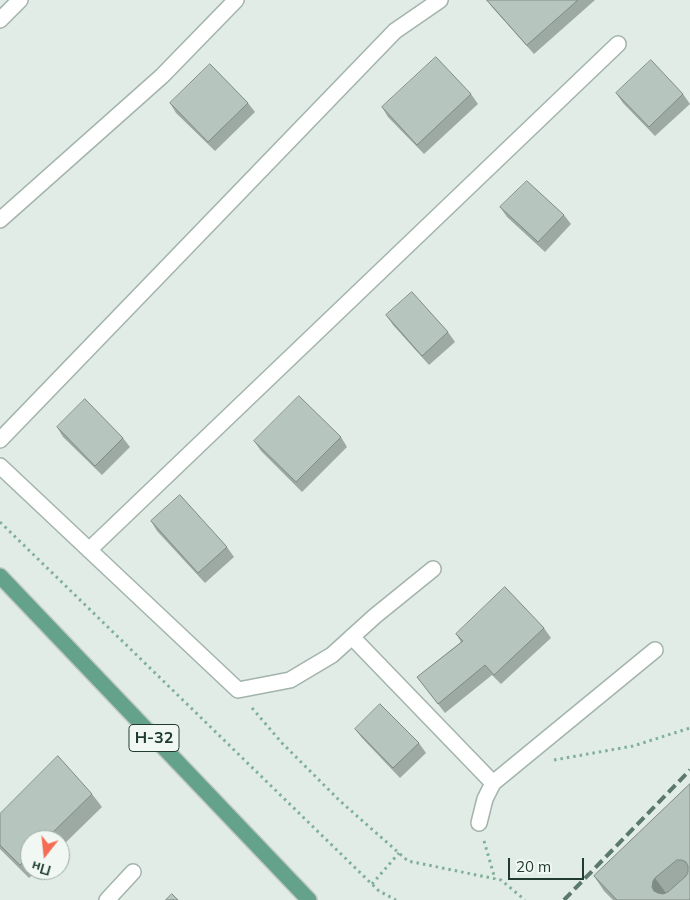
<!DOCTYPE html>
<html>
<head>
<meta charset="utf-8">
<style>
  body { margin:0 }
  #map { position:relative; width:690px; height:900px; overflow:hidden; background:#e0ece5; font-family:Mulish,sans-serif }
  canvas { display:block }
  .north { position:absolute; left:20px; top:830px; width:50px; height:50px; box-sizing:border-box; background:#f1f8f4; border:1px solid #9dada6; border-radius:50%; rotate:196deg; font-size:14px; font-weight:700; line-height:20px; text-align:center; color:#203c32 }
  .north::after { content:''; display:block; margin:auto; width:18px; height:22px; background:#f56c55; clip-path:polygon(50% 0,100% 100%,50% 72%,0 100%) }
  .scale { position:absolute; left:508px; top:858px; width:76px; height:22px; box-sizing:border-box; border:2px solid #203c32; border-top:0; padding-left:6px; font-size:15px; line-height:18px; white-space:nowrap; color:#203c32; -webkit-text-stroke:4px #f1f8f4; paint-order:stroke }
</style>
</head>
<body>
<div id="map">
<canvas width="690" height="900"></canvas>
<div class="north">Пн</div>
<div class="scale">20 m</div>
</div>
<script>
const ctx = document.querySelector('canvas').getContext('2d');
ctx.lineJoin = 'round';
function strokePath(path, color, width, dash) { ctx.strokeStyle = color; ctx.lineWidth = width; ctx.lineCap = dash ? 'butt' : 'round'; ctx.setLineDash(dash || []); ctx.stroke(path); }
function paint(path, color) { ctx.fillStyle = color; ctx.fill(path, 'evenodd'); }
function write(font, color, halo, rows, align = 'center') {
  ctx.font = font + ' Mulish,sans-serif'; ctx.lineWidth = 4; ctx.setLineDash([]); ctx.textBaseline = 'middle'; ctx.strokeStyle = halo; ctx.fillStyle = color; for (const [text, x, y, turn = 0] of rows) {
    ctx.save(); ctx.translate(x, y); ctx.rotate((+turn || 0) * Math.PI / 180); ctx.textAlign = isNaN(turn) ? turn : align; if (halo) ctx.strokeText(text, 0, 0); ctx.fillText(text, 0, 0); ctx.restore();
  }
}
const service = new Path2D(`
  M352 637 493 783 655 650
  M479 823 485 799 493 783`);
const minor = new Path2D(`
  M0 20 20 0
  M0 220 162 76 236 0
  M0 440 395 31 440 0
  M0 466 238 690 290 680 332 655 375 616 433 569
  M89 550 618 44
  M107 900 133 872`);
const primary = new Path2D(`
  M0 576 309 900`);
strokePath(service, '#a3b4ac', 18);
strokePath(minor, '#a3b4ac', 18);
strokePath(primary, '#c1c8c6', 18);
strokePath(new Path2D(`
  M0 522 379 891 396 900
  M252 708 282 743 340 801 408 861 501 880 525 900
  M554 760 633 746 690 728
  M484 841 495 879
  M372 884 399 853`), '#80b09c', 3, [2.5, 4]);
strokePath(service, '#fff', 15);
strokePath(minor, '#fff', 15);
strokePath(primary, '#64a28c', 15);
strokePath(new Path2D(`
  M564 900 690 770`), '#5b786d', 4, [10, 5]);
paint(new Path2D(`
  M487 0H595L534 54 492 7Z
  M616 93 683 94 690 104 655 136 623 103Z
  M471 94 478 104 424 154 388 117 382 107Z
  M170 103H248L255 112 215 151 176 113Z
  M500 207 564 215 571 224 545 252 507 217Z
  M386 315 448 332 455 342 429 365 393 325Z
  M57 427 123 438 130 447 102 475 63 437Z
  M341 437 347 447 302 492 261 451 254 441Z
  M151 521 227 547 234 557 205 583 157 531Z
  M544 628 551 638 501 684 492 675 445 713 417 677 461 642 456 634Z
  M355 729 419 743 426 753 400 778 362 738Z
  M690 784V900H613L604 891 594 876Z
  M92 794 102 807 60 848V840H30V870H38L29 878 0 849V814Z`), '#9daaa3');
paint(new Path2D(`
  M655 878 666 893 663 897 654 891 652 887 653 881Z`), '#7f8b85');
const building = new Path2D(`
  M487 0H578L527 45Z
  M436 57 471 94 417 145 382 107Z
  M651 60 683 94 649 127 616 93Z
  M210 64 248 103 208 142 170 103Z
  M527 181 564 215 538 242 500 207Z
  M412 292 448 332 422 356 386 315Z
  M299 396 341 437 296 482 254 441Z
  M85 399 123 438 95 466 57 427Z
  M180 495 227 547 198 573 151 521Z
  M505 587 544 628 494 675 485 665 438 704 417 677 463 641 456 634Z
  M380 704 419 743 393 768 355 729Z
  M58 756 92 794 45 840H30V855L20 865 0 845V814Z
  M690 784V900H617L594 876ZM677 860H682L686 862 688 866V872L686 876 668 892 663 894 658 893 654 891 652 887 653 881 655 878Z
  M172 894 178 900H166Z`);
paint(building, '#b6c6be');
strokePath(building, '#7f8b85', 1);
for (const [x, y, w] of [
  [154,738,50]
]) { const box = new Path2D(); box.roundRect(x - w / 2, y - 13.5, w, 27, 4); ctx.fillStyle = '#f1f8f4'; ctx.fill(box); strokePath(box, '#203c32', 1); }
write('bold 16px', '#203c32', null, [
  ["Н-32",154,738]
]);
</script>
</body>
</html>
